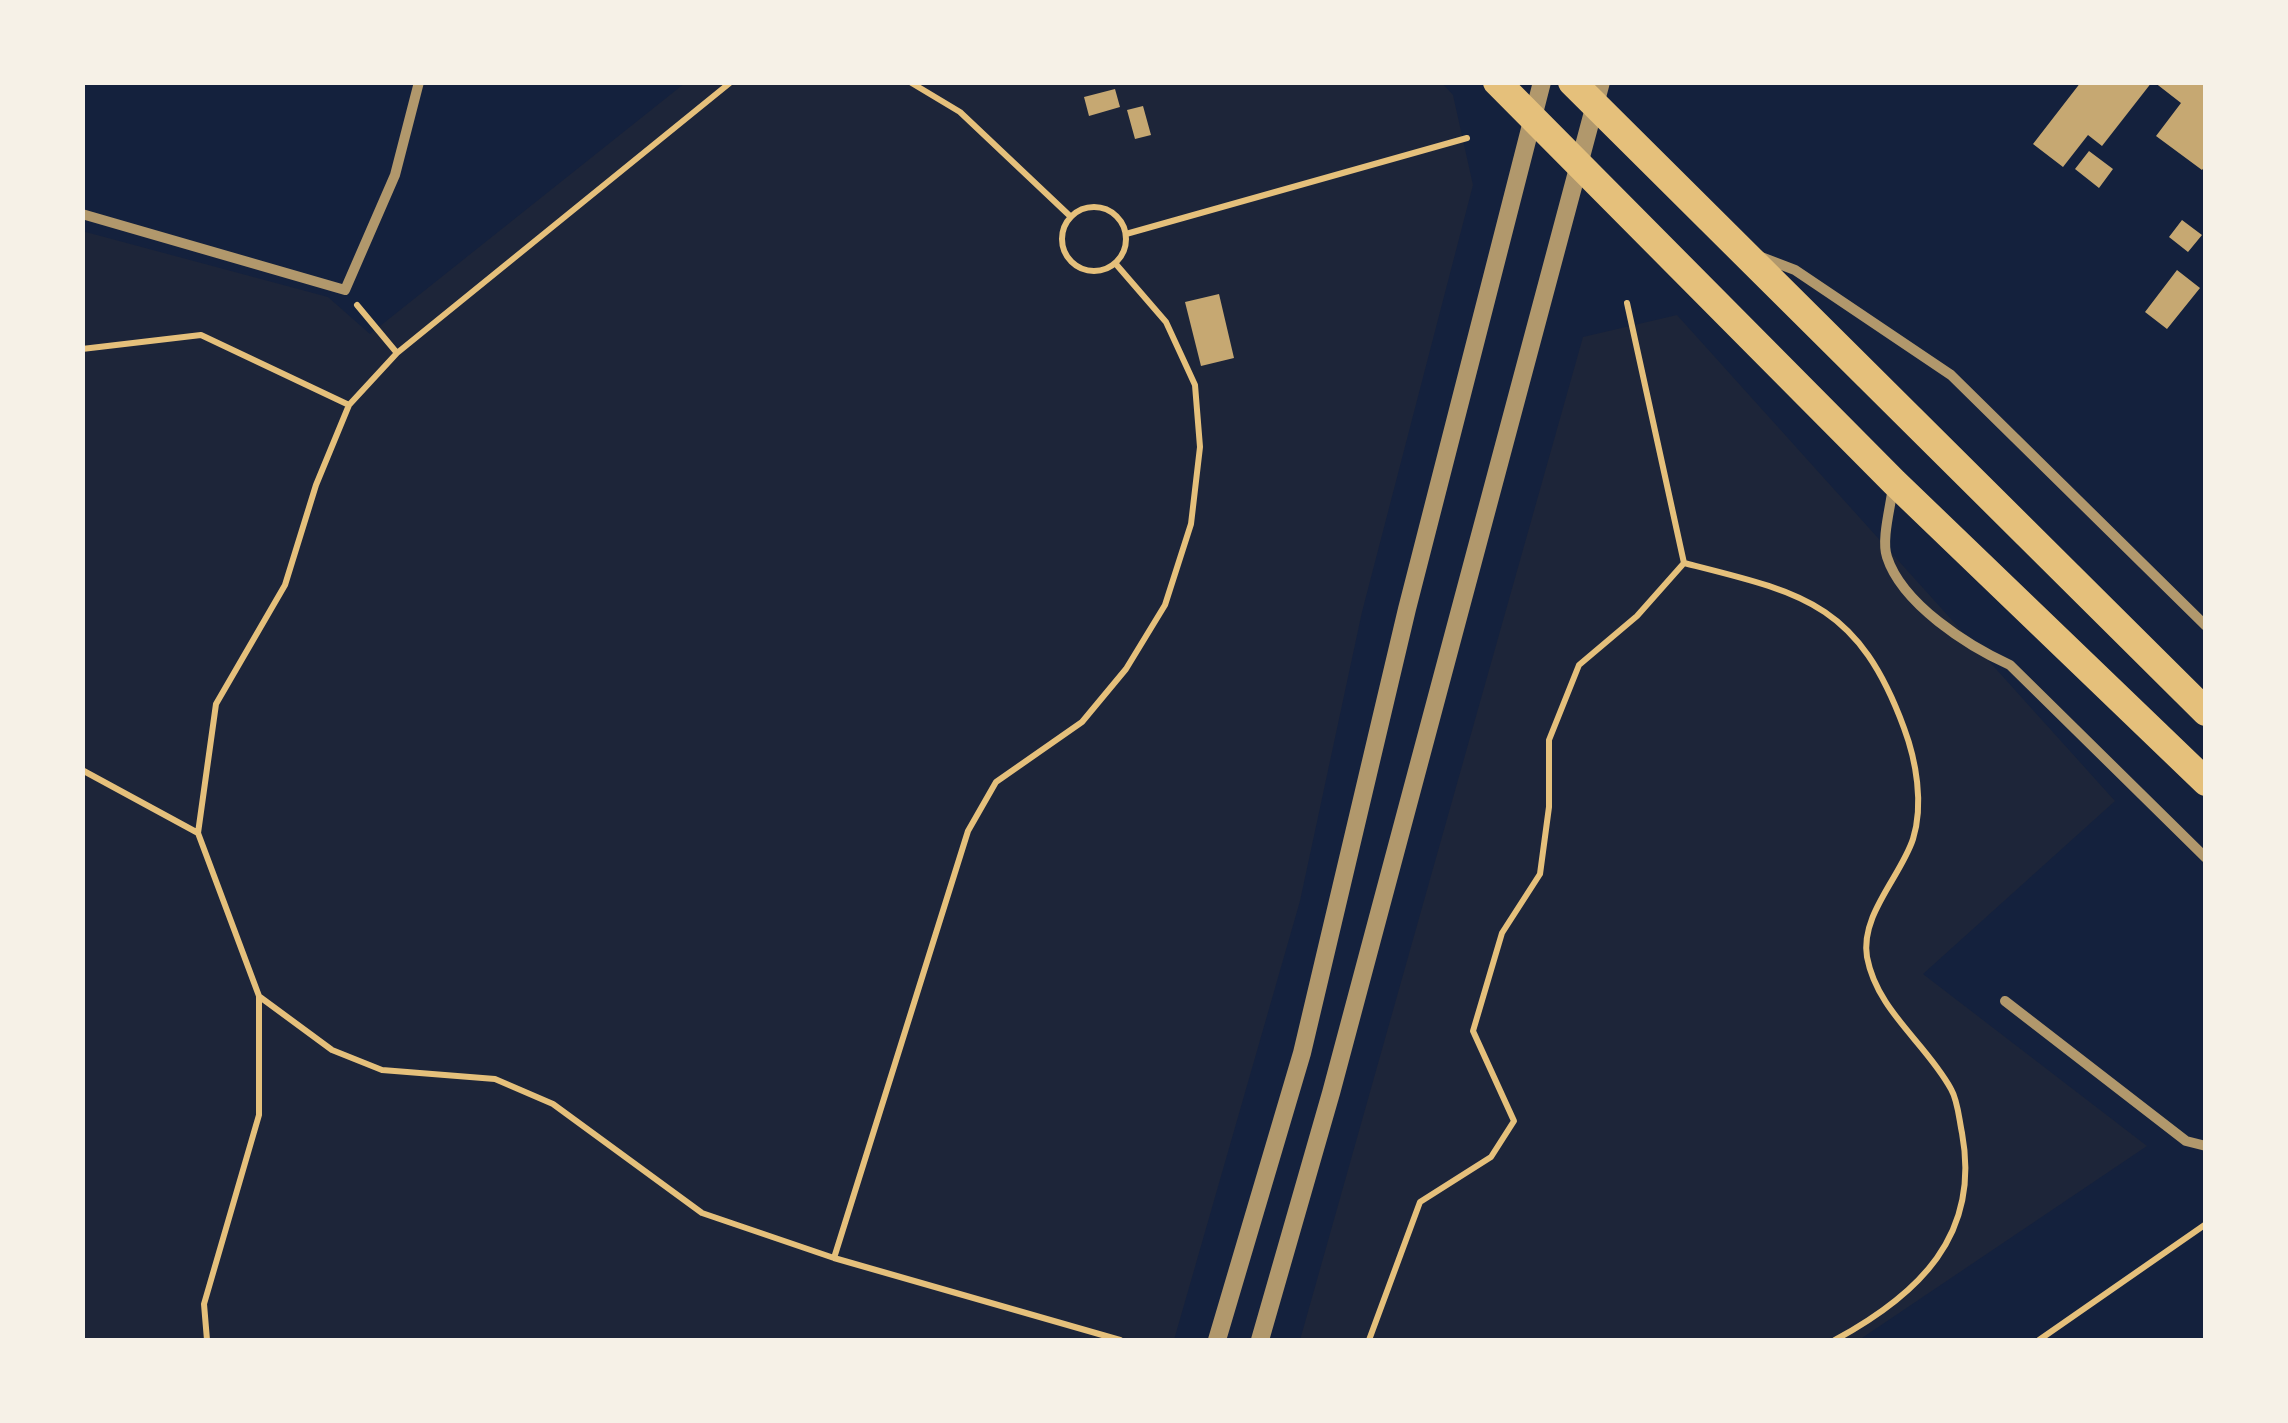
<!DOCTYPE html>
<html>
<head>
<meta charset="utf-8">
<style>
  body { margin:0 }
  #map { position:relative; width:2288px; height:1423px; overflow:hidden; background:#14213d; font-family:"Asap Condensed",sans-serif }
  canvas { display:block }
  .frame { position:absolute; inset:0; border:85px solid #f6f1e7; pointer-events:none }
</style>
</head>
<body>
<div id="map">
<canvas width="2288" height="1423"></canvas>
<div class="frame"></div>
</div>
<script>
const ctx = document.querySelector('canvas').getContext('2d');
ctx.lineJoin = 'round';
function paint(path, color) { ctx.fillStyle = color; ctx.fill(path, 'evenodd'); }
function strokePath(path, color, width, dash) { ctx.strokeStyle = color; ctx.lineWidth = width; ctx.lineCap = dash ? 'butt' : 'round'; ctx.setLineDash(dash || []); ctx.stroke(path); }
paint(new Path2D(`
  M1441 82 1453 95 1473 185 1362 612 1300 901 1174 1340H83L82 231 328 297 370 334 685 83Z
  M1677 315 2115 801 1923 974 2147 1146 1859 1340H1300L1583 337Z`), '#1d2539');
paint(new Path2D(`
  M2081 82H2152L2102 146 2088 135 2063 167 2033 144Z
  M2154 82H2206V165L2202 170 2156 136 2181 103Z
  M1115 89 1120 107 1089 116 1084 97Z
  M1143 106 1151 135 1135 139 1127 110Z
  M2089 151 2113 169 2099 188 2075 169Z
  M2182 220 2202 235 2188 252 2169 237Z
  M2177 270 2200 288 2167 329 2145 312Z
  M1219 294 1234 358 1201 366 1185 302Z`), '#c6a872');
strokePath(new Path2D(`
  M910 82 960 112 1071 217
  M1062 239a32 32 0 1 1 64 0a32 32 0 1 1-64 0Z
  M1126 234 1467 138
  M1627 303 1684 563
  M82 349 201 335 349 405
  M397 353 731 82
  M82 770 198 833
  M260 997 332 1050 382 1070 495 1079 553 1104 702 1213 834 1258 1120 1340
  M834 1258 968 831 996 782 1082 722 1126 669 1165 605 1191 524 1200 447 1195 385 1166 322 1115 263
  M207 1340 204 1304 259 1115V996L198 833 216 704 285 585 316 485 349 405 397 353 357 305
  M1369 1340 1420 1202 1491 1157 1514 1121 1473 1031 1502 933 1540 874 1549 807V740L1579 665 1637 616 1684 563C1803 593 1858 603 1904 728 1916 760 1924 804 1913 839 1901 876 1860 915 1867 957 1877 1011 1926 1043 1951 1089 1958 1101 1959 1119 1962 1133 1981 1236 1918 1295 1835 1340
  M2039 1340 2206 1224`), '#e5c07b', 6);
strokePath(new Path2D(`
  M82 214 345 290 395 175 419 82
  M1761 257 1795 270 1951 375 2206 626
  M1893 486C1891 506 1881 539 1887 557 1902 604 1968 646 2010 665L2206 858
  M2005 1001 2186 1141 2206 1146`), '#b1986c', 10);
strokePath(new Path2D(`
  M1217 1340 1302 1053 1407 609 1542 82
  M1260 1340 1331 1093 1601 82`), '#b1986c', 18);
strokePath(new Path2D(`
  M1497 82 1894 482 2206 782
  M1572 82 2206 712`), '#e5c07b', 28);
</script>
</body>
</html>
